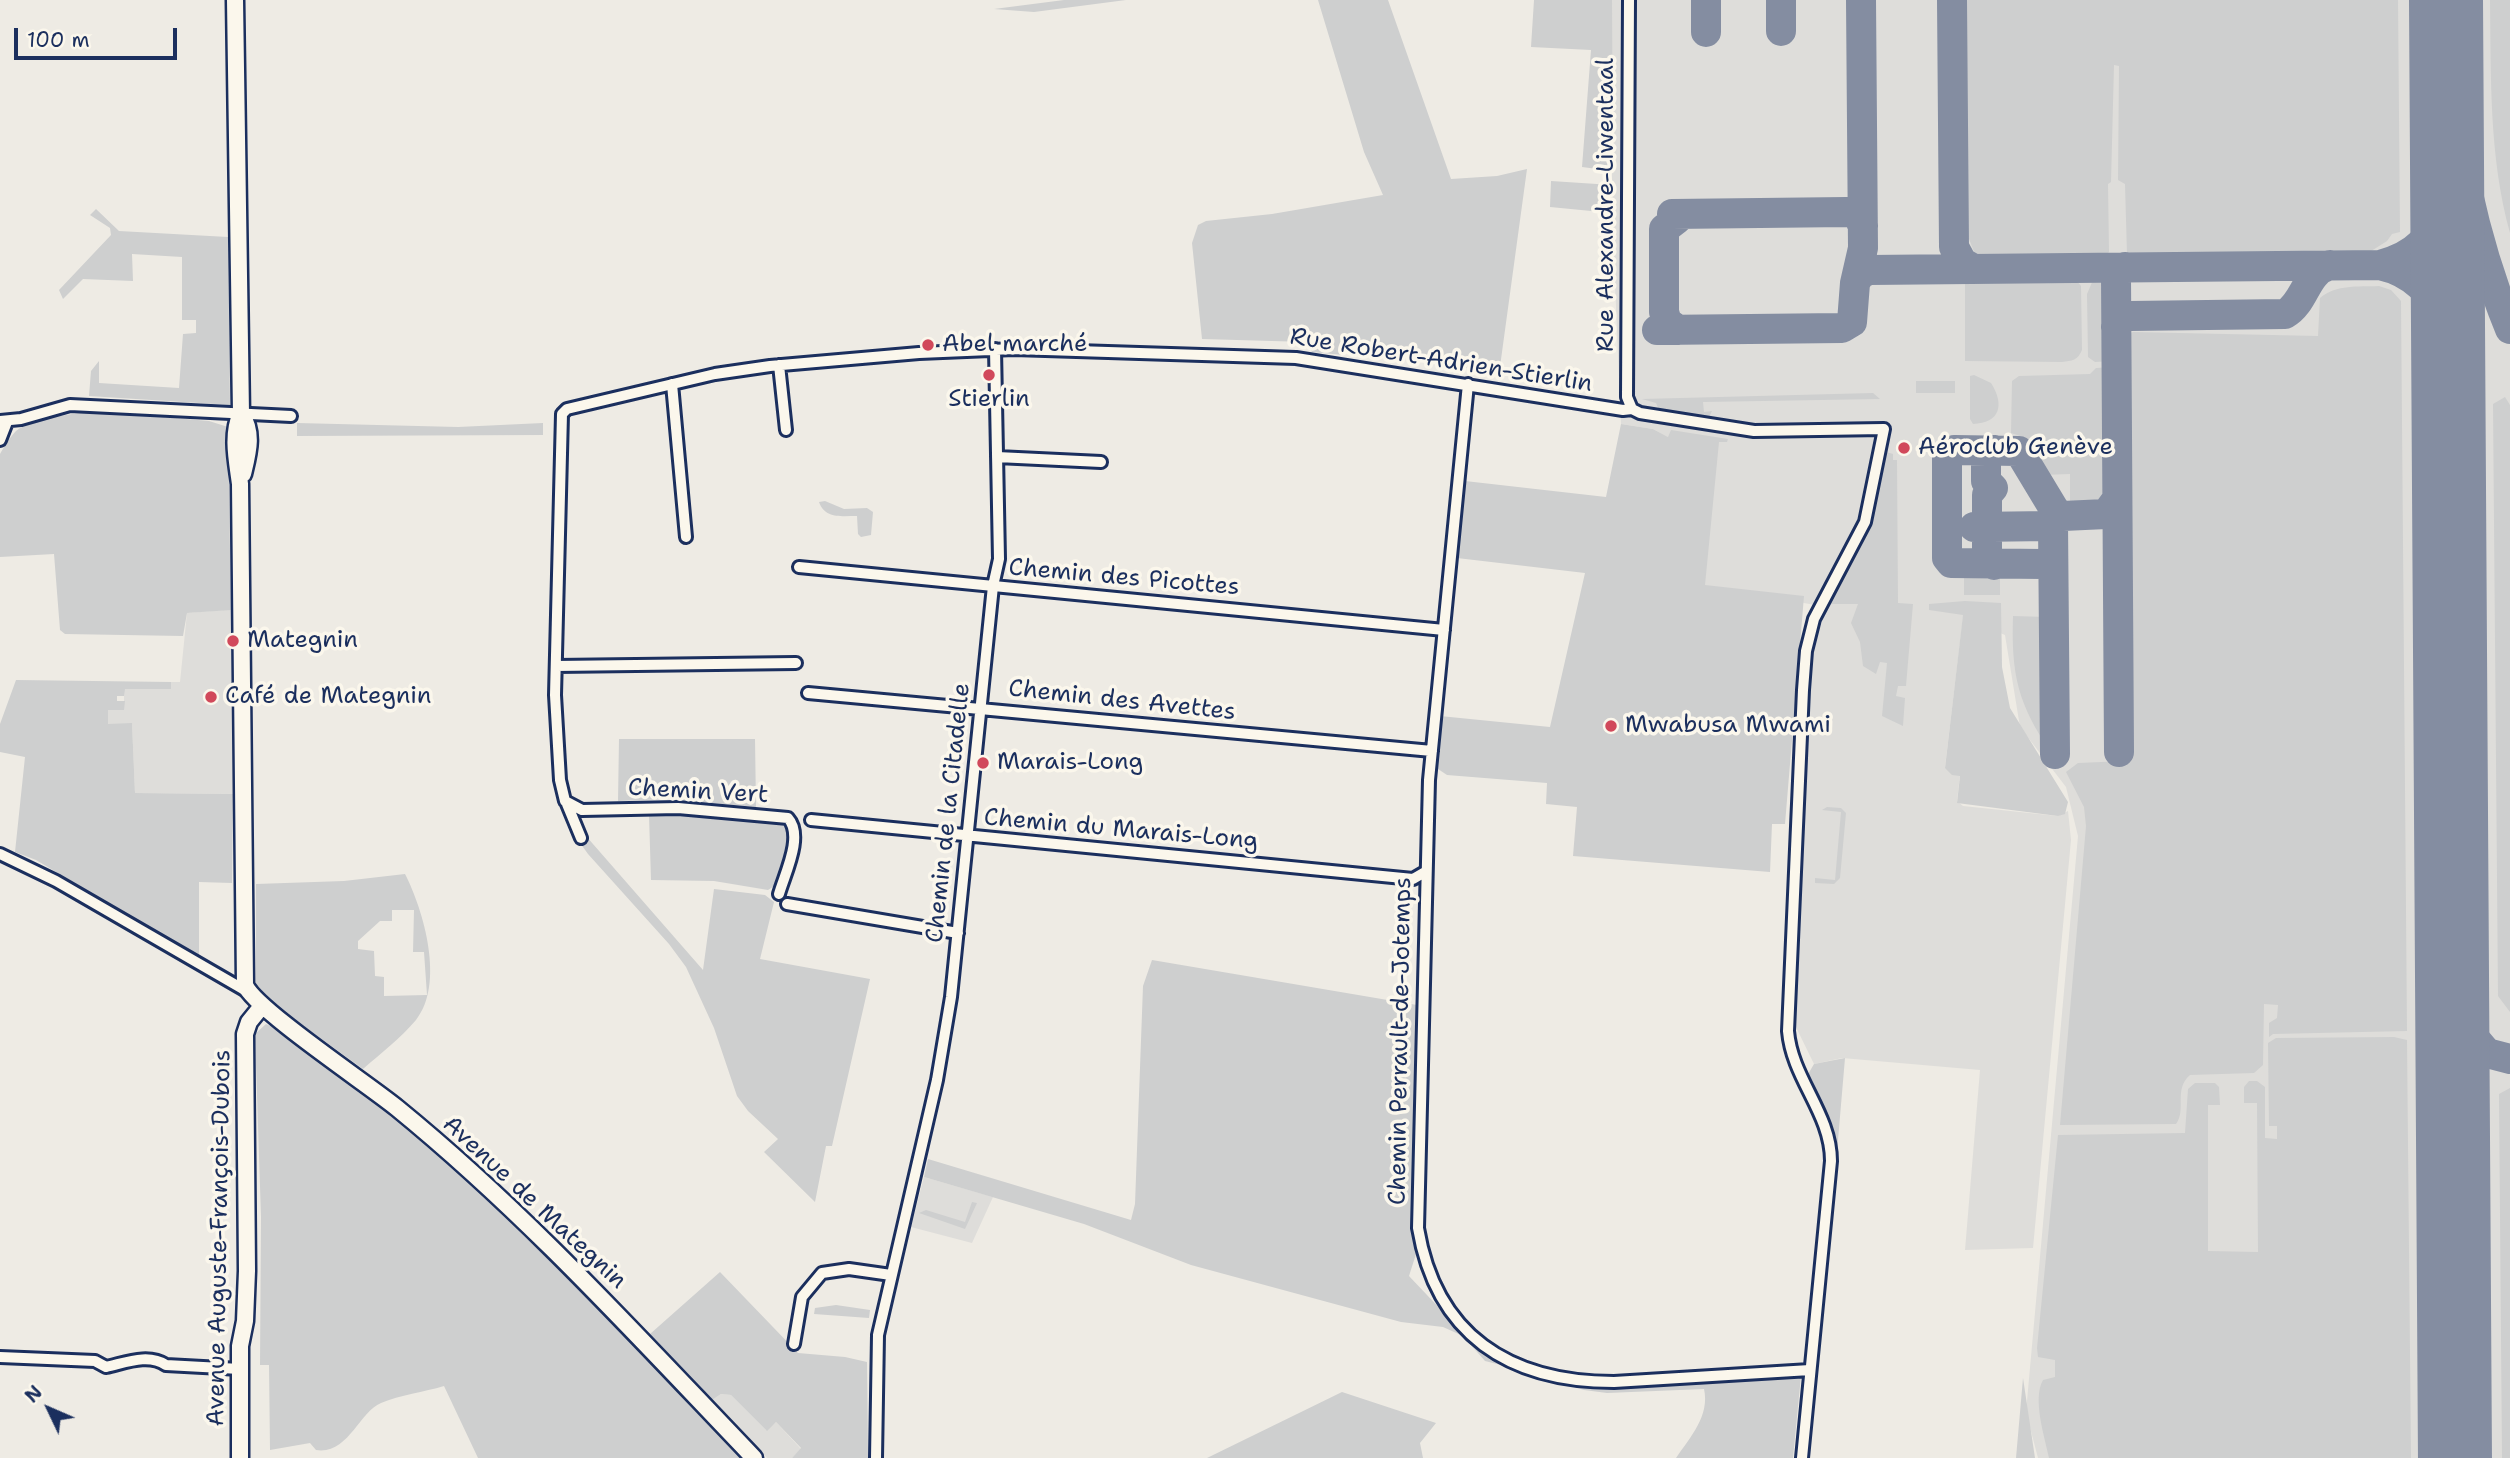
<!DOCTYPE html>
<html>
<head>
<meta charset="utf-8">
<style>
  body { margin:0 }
  #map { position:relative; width:2510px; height:1458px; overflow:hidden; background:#eeebe4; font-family:"Shantell Sans",sans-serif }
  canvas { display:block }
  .north { position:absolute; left:14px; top:1374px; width:70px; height:70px; -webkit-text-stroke:5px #fbf7ec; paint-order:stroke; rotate:314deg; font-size:19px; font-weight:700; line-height:28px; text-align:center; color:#1b2f5e }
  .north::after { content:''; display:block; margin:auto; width:24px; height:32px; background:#1b2f5e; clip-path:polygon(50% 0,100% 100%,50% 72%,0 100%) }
  .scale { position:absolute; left:14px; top:28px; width:163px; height:32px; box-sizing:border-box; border:4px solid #1b2f5e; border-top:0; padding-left:9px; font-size:21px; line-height:24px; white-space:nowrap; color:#1b2f5e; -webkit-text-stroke:5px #fbf7ec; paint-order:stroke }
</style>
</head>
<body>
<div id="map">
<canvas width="2510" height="1458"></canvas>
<div class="north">N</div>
<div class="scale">100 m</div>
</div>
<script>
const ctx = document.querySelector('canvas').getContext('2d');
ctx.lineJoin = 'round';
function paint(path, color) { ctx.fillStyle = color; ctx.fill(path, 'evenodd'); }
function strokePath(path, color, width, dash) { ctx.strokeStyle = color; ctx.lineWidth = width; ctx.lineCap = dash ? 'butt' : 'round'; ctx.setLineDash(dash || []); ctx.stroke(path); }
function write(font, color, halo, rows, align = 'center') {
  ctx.font = font + ' "Shantell Sans",sans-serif'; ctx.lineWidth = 7; ctx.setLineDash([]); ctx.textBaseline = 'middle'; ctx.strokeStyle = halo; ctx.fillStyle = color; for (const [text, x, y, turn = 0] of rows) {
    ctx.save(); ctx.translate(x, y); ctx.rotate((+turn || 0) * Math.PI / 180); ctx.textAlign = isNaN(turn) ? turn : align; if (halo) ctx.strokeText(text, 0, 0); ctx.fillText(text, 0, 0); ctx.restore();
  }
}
paint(new Path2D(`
  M1612 0H2510V1458H2038L2026 1412 2078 836 2066 787 2020 727 2005 635 1963 618 1945 767 1960 775 1957 801 1963 806 2058 816 2068 811 2071 840 2033 1248 1965 1250 1980 1070 1842 1058 1814 1064 1793 1021 1806 724 1814 645 1827 607 1705 586 1675 441 1653 429 1621 424 1612 213Z
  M236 609 237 780 233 794 135 793 132 724 108 725V710H124V689H171V682H180L187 613Z
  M924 1177 993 1197 972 1243 911 1227Z
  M721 1394 731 1395 766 1430 776 1422 801 1449 792 1458H767L712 1400Z`), '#deddda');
paint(new Path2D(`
  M1064 0H1126L1034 12 994 9Z
  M1318 0H1388L1451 179 1497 176 1527 169 1499 374 1351 347 1343 355 1312 352 1307 342 1202 339 1192 243 1198 225 1206 221 1272 214 1383 195 1364 152Z
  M1534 0H1612L1613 171 1582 167 1591 50 1531 47Z
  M1962 0H2398L2400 232 2392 234 2387 241 2368 253 2127 255 2125 184 2118 180 2119 66 2114 65 2111 182 2108 184 2109 252 2105 256 1990 258 1989 255 1975 254 1969 239H1964Z
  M2490 0H2510V233C2489 157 2491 79 2490 0Z
  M1551 181 1612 185V213L1550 207Z
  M96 209 119 231 228 237 230 405 89 396 91 371 99 361V383L179 388 183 334 196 333V320H182V257L132 254 133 281 83 279 63 299 59 290 111 235 110 228 90 215Z
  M2075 279 2081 286 2082 350C2078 360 2072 361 2062 362L1965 361V280Z
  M2093 280 2104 281 2107 285 2111 361 2095 362 2088 357 2087 294Z
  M2379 286 2391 290 2401 301 2407 1031 2273 1034 2269 1037V1023L2277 1018 2278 1005 2264 1004 2263 1065 2254 1073 2190 1075C2173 1090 2187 1109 2176 1124L2060 1125 2086 826 2084 807 2066 772 2078 763 2125 761V335L2133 332 2318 336 2320 298C2337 284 2358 287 2379 286Z
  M2112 367 2113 497 2104 507 2076 509 2070 505V474L2042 475 2022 442 2023 437 2011 433 2012 381 2019 376 2090 374 2096 368Z
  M1974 375 1991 383C2005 405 2000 423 1973 424L1970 419V376Z
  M1916 381H1955V393H1916Z
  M1873 393 1880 399 1703 402 1704 412 1712 411 1709 417 1659 410 1656 403 1642 399Z
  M2505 397 2510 405V1012L2498 996 2493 404Z
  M96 411 209 421 228 427 231 610 187 613 183 636 65 634 60 630 54 554 0 557V454C4 447 10 437 16 431 30 419 77 413 96 411Z
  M297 423 458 427 543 423V435L297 436Z
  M1621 424 1653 429 1668 437 1671 430 1728 439 1727 442H1719L1705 585 1804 596 1785 824H1772L1770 872 1573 856 1577 807 1546 804 1547 783 1447 775 1435 767 1440 716 1550 727 1585 573 1457 558 1465 481 1606 497Z
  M1886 452 1893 454V460H1897L1898 603 1913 604 1906 686H1898L1896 696 1905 698 1903 726 1882 716 1887 663 1880 662 1876 674 1863 666 1860 642 1851 623 1858 604H1828L1870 525Z
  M825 501 844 509 867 508 873 512 871 535 861 537 858 534 857 516C841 516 825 519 819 502Z
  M1964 574 2000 575V595H1964Z
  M1965 601 2001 603 2002 667 2010 708 2068 802 2065 814 2058 816 1957 803 1960 776 1952 775 1945 768 1963 615 1929 610V604Z
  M2013 616 2046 617V633L2052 635 2051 752C2018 705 2011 674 2013 616Z
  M16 680 171 682V689H125L124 696H117V701H125L124 710H108V724L132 723 135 793 233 794 232 883 199 882V957L36 860 15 852 25 757 0 752V724Z
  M619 739H755L756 807 669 799 618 801Z
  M1827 807 1841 808 1846 813 1840 878 1834 884 1815 883V878L1835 880 1841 812 1822 810Z
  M680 813 786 824 792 832 779 883 768 890 714 881 651 880 649 815Z
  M586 836 703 970 714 889 765 895 774 902 760 959 870 979 832 1146H826L815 1202 764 1152 778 1139 748 1111 737 1096 714 1028 686 967 669 944 588 854 578 840Z
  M405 874C424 911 445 984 416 1020 401 1038 381 1053 363 1069L265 998 256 986V884L344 881ZM392 910H414L413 952H424L427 995 384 996V977L375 976 374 951 358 949V941L380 921H392Z
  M1152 960 1417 1005 1411 1229 1416 1254 1409 1276 1463 1333 1505 1366 1485 1361 1463 1336 1443 1327 1401 1322 1191 1265 1084 1224 924 1177 928 1159 1131 1220 1135 1204 1143 986Z
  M266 1024 281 1031 345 1076 414 1132 518 1223 742 1458H478L444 1386C424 1392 400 1395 381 1403 359 1412 348 1455 316 1450L310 1443 270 1450 269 1365H260L261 1217 255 1034Z
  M2394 1037 2407 1040 2411 1458H2049C2045 1438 2032 1399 2043 1380L2055 1377V1360L2038 1357 2037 1348 2058 1135 2185 1133 2188 1089 2195 1083H2215L2219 1087 2220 1105H2208V1251L2258 1252 2257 1103H2244V1087L2249 1081H2257L2265 1087V1138L2277 1139V1126H2269L2268 1043 2276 1038Z
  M1845 1058 1838 1140V1151L1832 1125 1807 1076 1814 1064Z
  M2510 1088V1458H2502L2499 1094Z
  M972 1202 977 1203 965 1229 919 1213 926 1210 965 1222Z
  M720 1272 798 1353 845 1357 867 1362 868 1458H792L801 1448 776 1422 767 1431 731 1395 721 1394 712 1400 650 1334Z
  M836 1305 870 1310 869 1318 814 1314 815 1308Z
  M1535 1375 1594 1386 1801 1376 1793 1458H1676C1690 1437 1710 1416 1704 1389L1607 1393 1584 1390Z
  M2023 1378 2035 1458H2016Z
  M1342 1392 1436 1423 1420 1443 1423 1458H1207Z`), '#cecfcf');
strokePath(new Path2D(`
  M1706 0V32
  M1781 0V31
  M1952 0 1954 247 1962 262 1972 268
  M2445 0C2448 113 2467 224 2510 329
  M1672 214 1847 212 1857 214 1863 226
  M1677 219 1664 229V312L1667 322 1678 330
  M2380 265C2416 273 2430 294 2449 323
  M1855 283 1860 274 1869 270 2380 265C2419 255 2429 237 2448 204
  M2116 327 2120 319 2130 316 2285 314C2306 302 2305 272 2330 265
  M1657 330 1842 328 1852 322 1855 283 1863 248 1861 0
  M1994 450 1986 457V481L1993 488 1987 495V520L1995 526 1987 533V558L1994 565
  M1974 527 2049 526 2053 523
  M2053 557 2050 562 2043 564 1951 563 1947 558V456L1954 450 2019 451 2057 514 2063 516
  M2119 752 2116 276 2125 267
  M2055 754 2053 523 2063 516 2106 514 2117 499
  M2453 1013 2487 1053 2510 1059`), '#848da1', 30);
strokePath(new Path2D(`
  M2446 0 2455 1458`), '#848da1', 74);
const street = new Path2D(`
  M1629 0 1627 397 1632 409
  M779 365 786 430
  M672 384 686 537
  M1468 384 1429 780 1418 1228C1436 1335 1509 1382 1614 1382L1810 1370
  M0 421 21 419 70 405 291 416
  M0 440 7 422
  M997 457 1101 462
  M799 567 1444 630
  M556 666 796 663
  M808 693 1432 751
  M567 804 581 838
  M811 820 1413 879 1425 872
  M0 854 56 881 248 992
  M779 894C785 873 804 836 788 818L678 808 582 810 565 801 560 780 555 695 562 414 567 409 715 374 770 366 919 353 1014 349 1296 358 1623 410 1632 409 1640 413 1754 431 1884 429 1865 522 1814 619 1806 651 1803 690 1788 1031C1792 1079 1831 1113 1831 1161L1802 1458
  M787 904 958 933
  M794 1344 802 1297 822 1273 849 1269 891 1275
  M0 1357 95 1361 106 1367C125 1363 148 1353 166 1365L240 1369
  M876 1458 878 1335 937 1080 951 997 993 586 999 559 995 349`);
const secondary = new Path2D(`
  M235 0 241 413C231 435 237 461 240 484L245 985C255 1009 369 1085 397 1108 527 1214 638 1337 754 1458
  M241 413C254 433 248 453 243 474
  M240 1458V1346L245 1321 247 1271 245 1034 249 1022 262 1006`);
strokePath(street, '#1b2f5e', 16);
strokePath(secondary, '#1b2f5e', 21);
strokePath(street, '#fbf7ec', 10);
strokePath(secondary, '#fbf7ec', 16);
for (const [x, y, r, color] of [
  [928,345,7,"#d1495b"],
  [989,375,7,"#d1495b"],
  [1904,448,7,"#d1495b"],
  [233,641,7,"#d1495b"],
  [211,697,7,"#d1495b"],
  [1611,726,7,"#d1495b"],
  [983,763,7,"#d1495b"]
]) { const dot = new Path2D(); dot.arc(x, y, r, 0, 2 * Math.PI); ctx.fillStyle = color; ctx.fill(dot); strokePath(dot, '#fbf7ec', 2.5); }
write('24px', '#1b2f5e', '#fbf7ec', [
  ["Rue Alexandre-Liwentaal",1607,205,-90],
  ["Rue Robert-Adrien-Stierlin",1441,361,9],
  ["Chemin des Picottes",1124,578,5],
  ["Chemin des Avettes",1122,701,6],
  ["Chemin Vert",698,792,3],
  ["Chemin de la Citadelle",949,813,-84],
  ["Chemin du Marais-Long",1121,830,5],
  ["Chemin Perrault-de-Jotemps",1401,1041,-89],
  ["Avenue de Mategnin",534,1203,43],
  ["Avenue Auguste-François-Dubois",220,1238,-89]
]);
write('24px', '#1b2f5e', '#fbf7ec', [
  ["Abel marché",942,345],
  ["Stierlin",989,400,"center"],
  ["Aéroclub Genève",1918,448],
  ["Mategnin",247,641],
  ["Café de Mategnin",225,697],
  ["Mwabusa Mwami",1625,726],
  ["Marais-Long",997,763]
], 'left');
</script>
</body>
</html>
